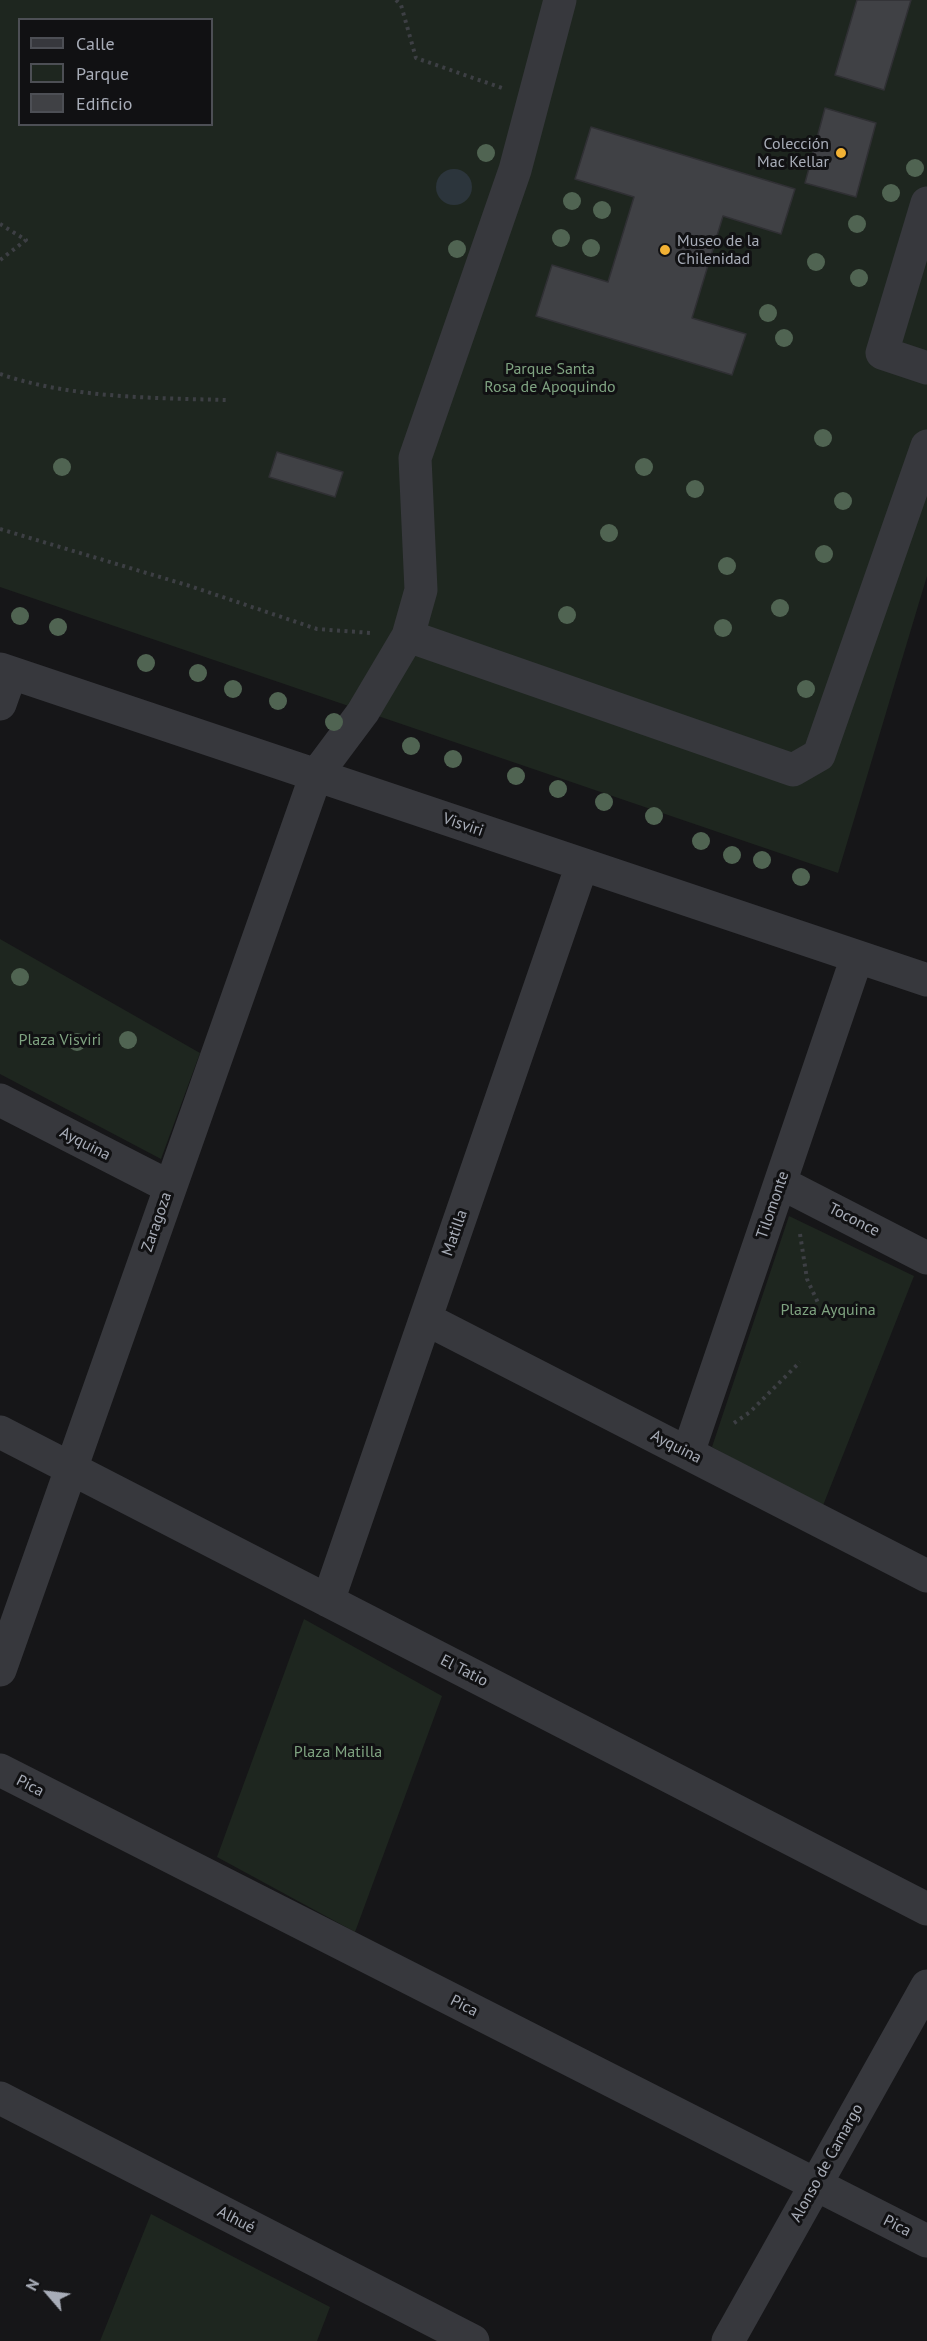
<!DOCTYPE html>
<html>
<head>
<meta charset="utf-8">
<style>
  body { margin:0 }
  #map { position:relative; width:927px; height:2341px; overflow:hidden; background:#161618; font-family:"PT Sans",sans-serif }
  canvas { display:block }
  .legend { position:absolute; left:18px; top:18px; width:195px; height:108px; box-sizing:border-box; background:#111113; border:2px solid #4d4f55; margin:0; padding:8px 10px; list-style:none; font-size:18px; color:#a8adb8 }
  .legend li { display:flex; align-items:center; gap:12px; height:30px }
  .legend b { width:30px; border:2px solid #4d4f55 }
  .north { position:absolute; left:18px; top:2263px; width:60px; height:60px; -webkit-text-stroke:4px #111113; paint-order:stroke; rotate:298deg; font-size:16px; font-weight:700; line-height:24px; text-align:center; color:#a8adb8 }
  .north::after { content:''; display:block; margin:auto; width:21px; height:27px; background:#a8adb8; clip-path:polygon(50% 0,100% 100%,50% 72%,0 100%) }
</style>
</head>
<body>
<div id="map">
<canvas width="927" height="2341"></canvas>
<ul class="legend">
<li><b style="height:8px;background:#37383d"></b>Calle</li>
<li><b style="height:16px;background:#1e261f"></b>Parque</li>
<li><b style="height:16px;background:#404145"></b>Edificio</li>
</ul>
<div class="north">N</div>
</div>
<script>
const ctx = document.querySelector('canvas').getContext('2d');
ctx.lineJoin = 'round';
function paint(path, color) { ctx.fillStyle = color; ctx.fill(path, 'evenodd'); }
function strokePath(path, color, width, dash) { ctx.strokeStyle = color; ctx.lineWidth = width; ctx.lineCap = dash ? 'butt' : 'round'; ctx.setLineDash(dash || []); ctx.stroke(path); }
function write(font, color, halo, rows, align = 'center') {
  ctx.font = font + ' "PT Sans",sans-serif'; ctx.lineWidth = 6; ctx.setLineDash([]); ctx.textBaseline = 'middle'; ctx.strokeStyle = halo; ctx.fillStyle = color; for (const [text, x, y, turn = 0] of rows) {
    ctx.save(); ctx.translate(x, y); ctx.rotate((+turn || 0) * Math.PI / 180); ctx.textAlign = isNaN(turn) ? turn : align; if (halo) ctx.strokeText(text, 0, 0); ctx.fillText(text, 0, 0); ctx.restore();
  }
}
paint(new Path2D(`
  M0 0H927V576L838 873 0 587ZM20 20H212V124H20Z
  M0 939 200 1053 161 1159 0 1074Z
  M789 1216 914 1276 822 1508 712 1447Z
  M304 1619 442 1696 355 1932 217 1857Z
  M151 2214 330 2307 317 2341H100Z`), '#1e261f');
paint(new Path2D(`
  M436 187a18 18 0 1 1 36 0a18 18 0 1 1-36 0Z`), '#2c353c');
const building = new Path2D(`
  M857 0H911L884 90 835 75Z
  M825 108 876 123 856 197 805 183Z
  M591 127 795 189 781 234 723 216 692 318 746 334 732 375 536 316 552 265 608 282 634 197 575 179Z
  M277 452 343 472 335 497 269 477Z`);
paint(building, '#404145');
strokePath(building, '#303034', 1.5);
strokePath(new Path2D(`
  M396 0 401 5 416 58 502 88
  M0 224 26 240 0 260
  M0 374C70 398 153 398 227 400
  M0 529 190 586 317 629 371 633
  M800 1234 807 1279 819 1305
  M734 1423 750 1412 800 1362`), '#3d3f44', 4, [3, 4.5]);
strokePath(new Path2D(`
  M560 0 515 170 415 458 421 590 408 636 793 770 819 755 927 446
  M927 203 882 353 927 368
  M0 669 927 980
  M0 704 11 673
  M0 1100 170 1187
  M781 1183 927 1258
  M426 1319 927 1576
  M0 1432 927 1909
  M688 1453 857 957
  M328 1601 582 865
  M0 1670 316 775 363 712 408 636
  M0 1770 927 2241
  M0 2098 473 2341
  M728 2341 927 1986`), '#37383d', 33);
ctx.fillStyle = '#506452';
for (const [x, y] of [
  [486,153],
  [915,168],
  [891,193],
  [572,201],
  [602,210],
  [857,224],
  [561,238],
  [591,248],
  [457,249],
  [816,262],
  [859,278],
  [768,313],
  [784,338],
  [823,438],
  [62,467],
  [644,467],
  [695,489],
  [843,501],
  [609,533],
  [824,554],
  [727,566],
  [780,608],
  [567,615],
  [20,616],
  [58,627],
  [723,628],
  [146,663],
  [198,673],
  [233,689],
  [806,689],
  [278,701],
  [334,722],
  [411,746],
  [453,759],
  [516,776],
  [558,789],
  [604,802],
  [654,816],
  [701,841],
  [732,855],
  [762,860],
  [801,877],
  [20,977],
  [128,1040],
  [77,1042]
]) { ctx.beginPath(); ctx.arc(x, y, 9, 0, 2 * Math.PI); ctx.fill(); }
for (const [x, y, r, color] of [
  [841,153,6,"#f2b134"],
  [665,250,6,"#f2b134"]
]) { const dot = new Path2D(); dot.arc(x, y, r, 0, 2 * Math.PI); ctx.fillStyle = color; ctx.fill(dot); strokePath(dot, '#111113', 2); }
write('16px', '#a8adb8', '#111113', [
  ["Colección",829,144],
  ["Mac Kellar",829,162],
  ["Museo de la",677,241,"left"],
  ["Chilenidad",677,259,"left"]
], 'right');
write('16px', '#7fa381', '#111113', [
  ["Parque Santa",550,369],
  ["Rosa de Apoquindo",550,387],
  ["Plaza Visviri",60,1040],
  ["Plaza Ayquina",828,1310],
  ["Plaza Matilla",338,1752]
]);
write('16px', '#a8adb8', '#111113', [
  ["Visviri",463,825,19],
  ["Ayquina",85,1144,27],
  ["Tilomonte",773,1205,-71],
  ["Toconce",854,1220,27],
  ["Zaragoza",157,1222,-71],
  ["Matilla",455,1233,-71],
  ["Ayquina",676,1447,27],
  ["El Tatio",464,1671,27],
  ["Pica",30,1786,27],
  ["Pica",464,2006,27],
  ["Alonso de Camargo",827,2163,-61],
  ["Alhué",236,2220,27],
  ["Pica",897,2226,27]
]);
</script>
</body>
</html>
